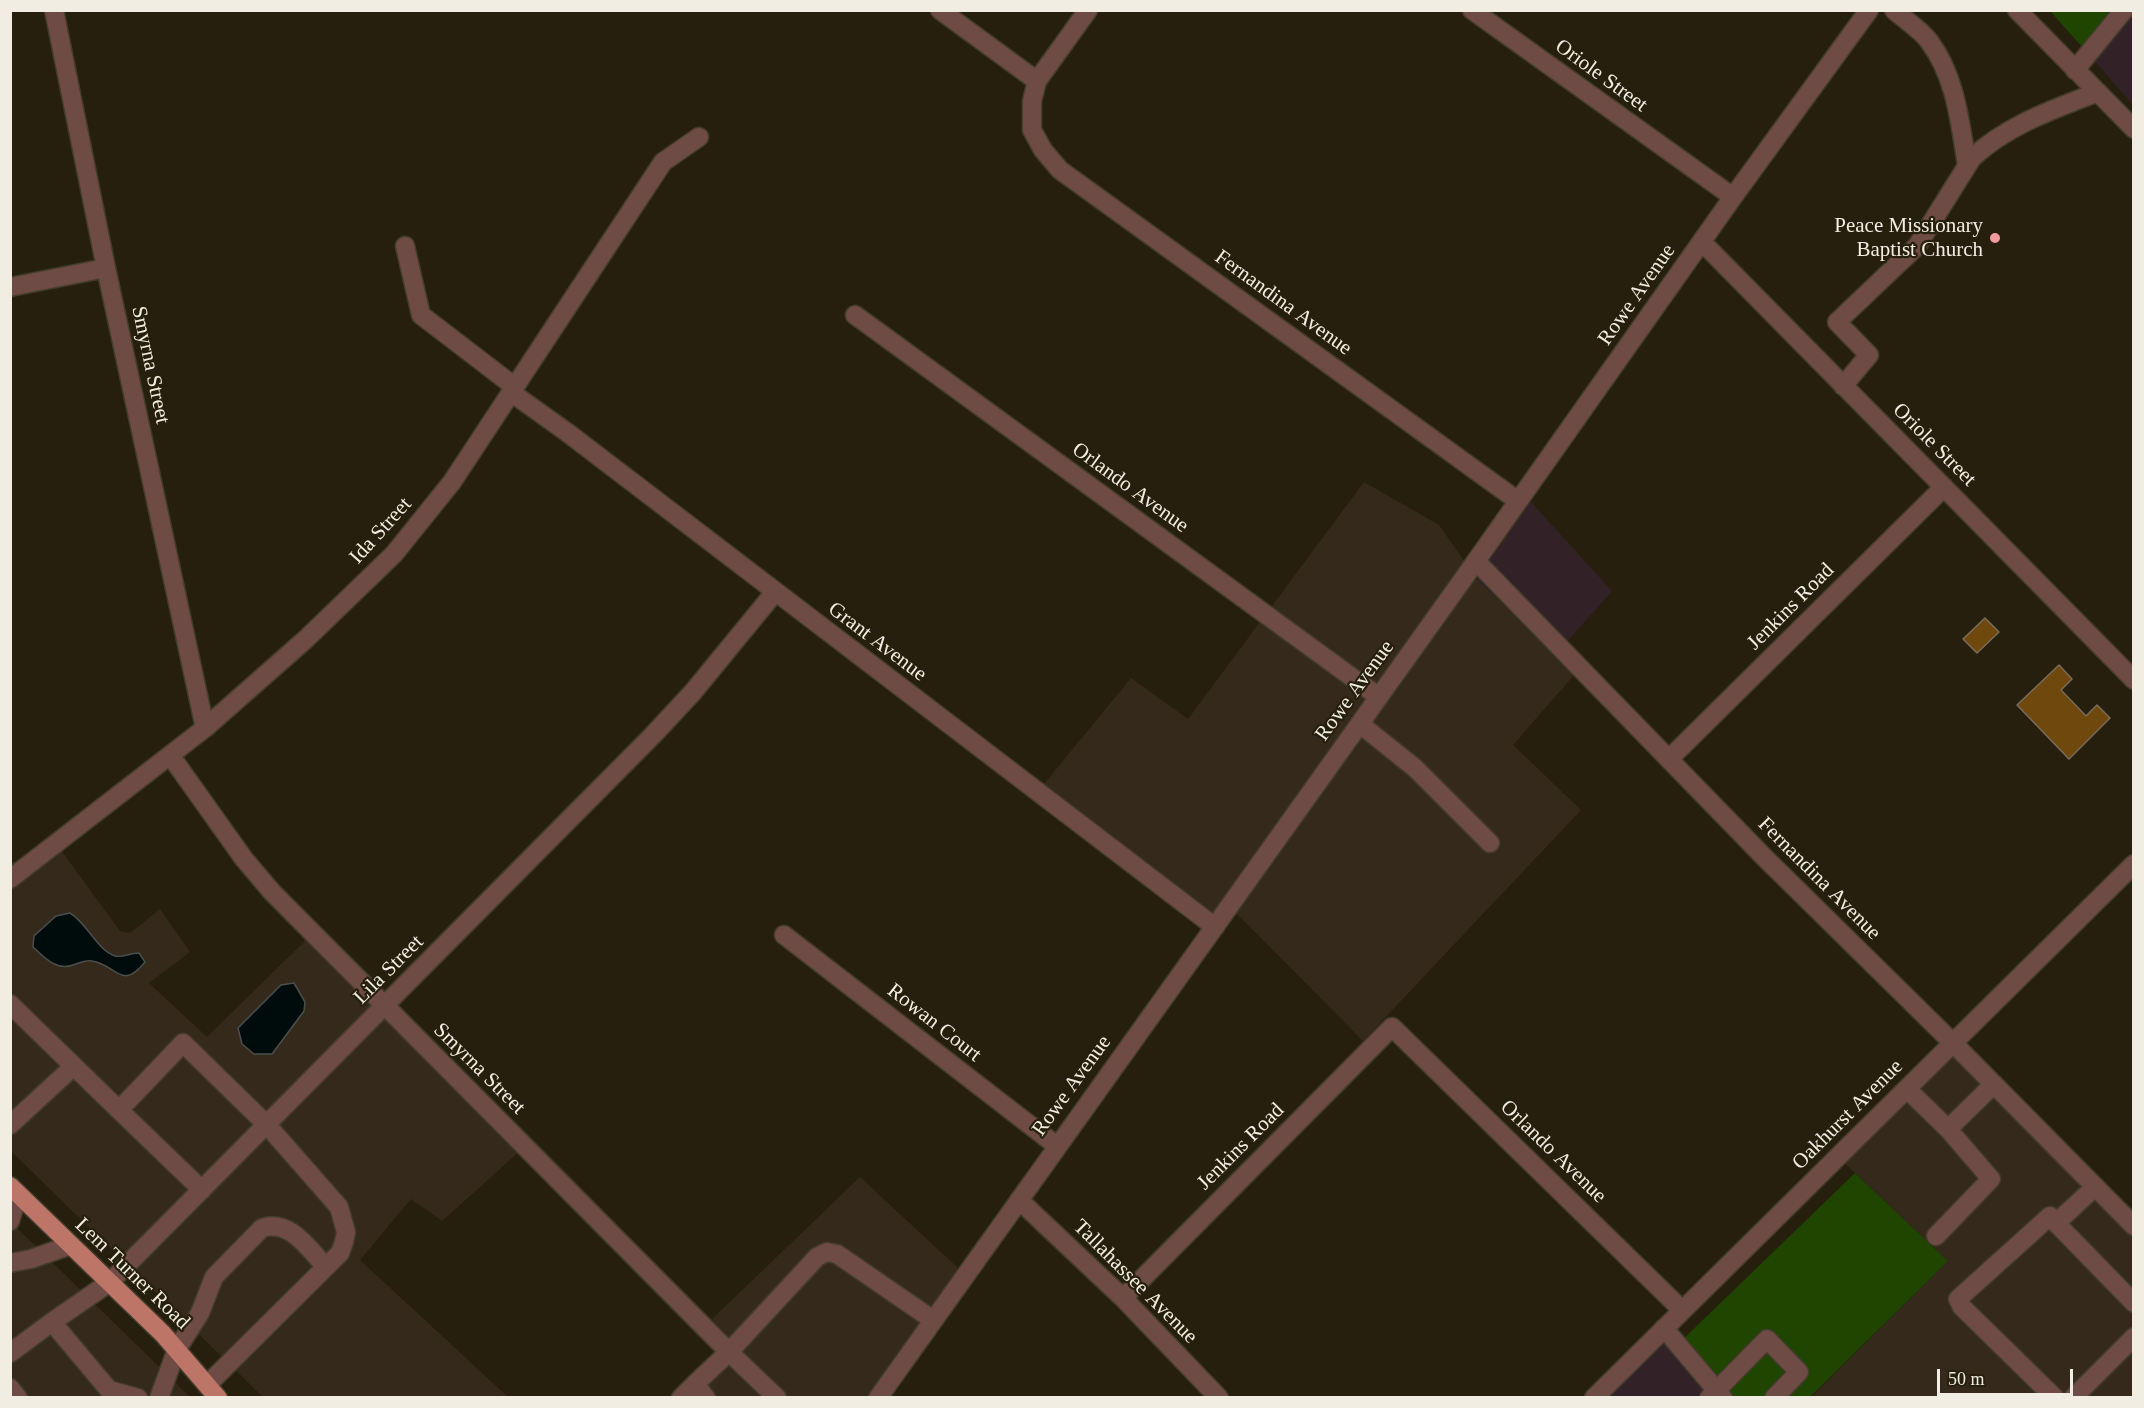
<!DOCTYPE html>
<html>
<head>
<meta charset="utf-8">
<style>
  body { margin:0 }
  #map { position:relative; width:2144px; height:1408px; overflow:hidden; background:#271f0e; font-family:Georgia,serif }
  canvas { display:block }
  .frame { position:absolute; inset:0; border:12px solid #f2ede2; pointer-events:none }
  .scale { position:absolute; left:1937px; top:1369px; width:136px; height:27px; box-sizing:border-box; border:3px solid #f2ede2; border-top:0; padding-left:8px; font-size:18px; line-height:21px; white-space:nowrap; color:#f2ede2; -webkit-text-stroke:4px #271f0e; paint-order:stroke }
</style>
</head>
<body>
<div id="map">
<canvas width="2144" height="1408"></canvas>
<div class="frame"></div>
<div class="scale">50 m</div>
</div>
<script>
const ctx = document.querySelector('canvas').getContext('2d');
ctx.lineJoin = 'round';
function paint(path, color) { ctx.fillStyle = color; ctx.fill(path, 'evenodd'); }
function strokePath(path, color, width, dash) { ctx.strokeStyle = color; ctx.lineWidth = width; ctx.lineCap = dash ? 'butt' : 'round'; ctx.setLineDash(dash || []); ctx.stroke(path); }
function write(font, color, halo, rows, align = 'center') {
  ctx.font = font + ' Georgia,serif'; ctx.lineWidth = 4.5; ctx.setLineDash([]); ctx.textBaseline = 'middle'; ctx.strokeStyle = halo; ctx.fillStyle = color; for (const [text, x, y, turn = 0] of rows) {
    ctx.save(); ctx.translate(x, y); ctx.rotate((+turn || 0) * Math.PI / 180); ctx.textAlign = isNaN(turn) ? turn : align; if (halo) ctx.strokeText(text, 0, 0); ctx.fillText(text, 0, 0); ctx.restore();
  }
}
paint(new Path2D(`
  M1364 482 1439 525 1477 579 1575 674 1513 745 1581 810 1363 1041 1236 913 1225 926 1044 784 1131 678 1188 719Z
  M52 838 120 931 130 933 160 909 190 952 149 983 207 1037 306 940 374 1009 520 1151 442 1221 411 1199 360 1260 508 1397H263L11 1151 10 858 15 865Z
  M1952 1031 2133 1210V1393L2129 1398H1810L1948 1261 1831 1150Z
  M860 1177 972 1281 888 1397 672 1398 728 1336 712 1319Z
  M11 1222 190 1397H11Z`), '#35291b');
paint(new Path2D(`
  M2121 11H2133V105L2083 48Z
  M1530 501 1612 591 1555 655 1477 579Z
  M1657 1326 1729 1398H1585Z`), '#332128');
paint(new Path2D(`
  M2050 11H2121L2083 48Z
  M1855 1173 1948 1261 1810 1397H1729L1677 1345Z`), '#1f4501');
const water = new Path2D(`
  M70 913C87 923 97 950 115 956 123 958 130 953 139 953L145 962C121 992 116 964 92 961 86 960 79 963 73 965 56 971 45 958 33 947L34 936 56 916Z
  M294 983 305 1002 304 1011 272 1054H254L242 1044 238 1028 281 985Z`);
paint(water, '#000b0c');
strokePath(water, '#494f4c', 1.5);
const building = new Path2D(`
  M1985 618 1999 632 1977 653 1963 639Z
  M2059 665 2072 679 2061 690 2086 716 2097 705 2110 718 2069 759 2017 705Z`);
paint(building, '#6f480d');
strokePath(building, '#7a6c5b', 1.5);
const minor = new Path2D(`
  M54 10 106 268 205 728
  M940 10 1037 81
  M1088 10 1037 81 1032 101V130L1043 150 1060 170 1518 501
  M1472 10 1733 197
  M1894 10C1905 20 1921 30 1929 41 1956 77 1960 123 1967 165
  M2017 10 2134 129
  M2075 70 2124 10
  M1702 242 2134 680
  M405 246 421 315 515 387
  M10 287 106 268
  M855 315 1379 697
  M1843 386 1869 355 1837 322 1917 246 1972 158C2007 125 2054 109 2098 92
  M512 393 568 433 1215 927
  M1476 561 1764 857 1953 1043 2134 1226
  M1360 724 1415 768 1490 843
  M170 755 244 859 272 892 729 1352 777 1398
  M1669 759 1944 487
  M10 879 205 728 306 639 394 554 452 482 663 162 699 137
  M784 935 1057 1146
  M10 1004 119 1110 183 1043 267 1125 339 1207 346 1232 344 1242 340 1253 207 1385
  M1907 1089 1948 1129 1991 1179 1936 1236
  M119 1110 202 1190
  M10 1125 74 1066
  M1948 1129 1994 1084
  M2095 1187 2056 1223 2134 1303
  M1019 1200 1123 1298 1219 1398
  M10 1221 18 1194
  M10 1263 31 1259 71 1245
  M1123 1298 1392 1027 1682 1310
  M52 1322 109 1390 138 1398
  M1664 1328 1723 1398
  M10 1353 52 1322 110 1282 653 735 693 692 775 592
  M10 1388 18 1398
  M159 1398 177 1349 200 1313 214 1277 262 1228C290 1219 308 1248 326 1267
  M681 1398 695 1384
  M706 1398 695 1384 729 1352 817 1257 827 1252 837 1254 933 1320
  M878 1398 1476 561 1733 197 1869 10
  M1594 1398 2134 864
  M1709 1398 1767 1339 1799 1372 1774 1398
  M2055 1398 1962 1307 1958 1299 2050 1216 2056 1223
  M2073 1398 2134 1337`);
const major = new Path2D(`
  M10 1186 163 1334 218 1398`);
strokePath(minor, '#433c2c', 21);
strokePath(major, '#433c2c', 21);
strokePath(minor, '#6e4b44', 18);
strokePath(major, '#bc7567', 18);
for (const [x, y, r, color] of [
  [1995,238,6,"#f59b9d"]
]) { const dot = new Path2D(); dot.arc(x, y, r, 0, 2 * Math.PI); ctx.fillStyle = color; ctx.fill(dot); strokePath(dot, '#271f0e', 2); }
write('21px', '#f2ede2', '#271f0e', [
  ["Oriole Street",1601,76,36],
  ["Rowe Avenue",1637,295,-55],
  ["Fernandina Avenue",1283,303,36],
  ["Smyrna Street",150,365,78],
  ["Oriole Street",1934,445,45],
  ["Orlando Avenue",1130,488,36],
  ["Ida Street",381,531,-48],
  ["Jenkins Road",1791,607,-45],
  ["Grant Avenue",877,642,37],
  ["Rowe Avenue",1355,691,-54],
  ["Fernandina Avenue",1819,879,45],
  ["Lila Street",389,970,-45],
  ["Rowan Court",934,1023,38],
  ["Smyrna Street",479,1069,45],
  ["Rowe Avenue",1072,1086,-54],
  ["Oakhurst Avenue",1848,1115,-45],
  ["Jenkins Road",1241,1147,-45],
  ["Orlando Avenue",1553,1152,44],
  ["Lem Turner Road",132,1274,44],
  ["Tallahassee Avenue",1135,1282,45]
]);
write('21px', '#f2ede2', '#271f0e', [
  ["Peace Missionary",1983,226],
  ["Baptist Church",1983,250]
], 'right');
</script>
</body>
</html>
